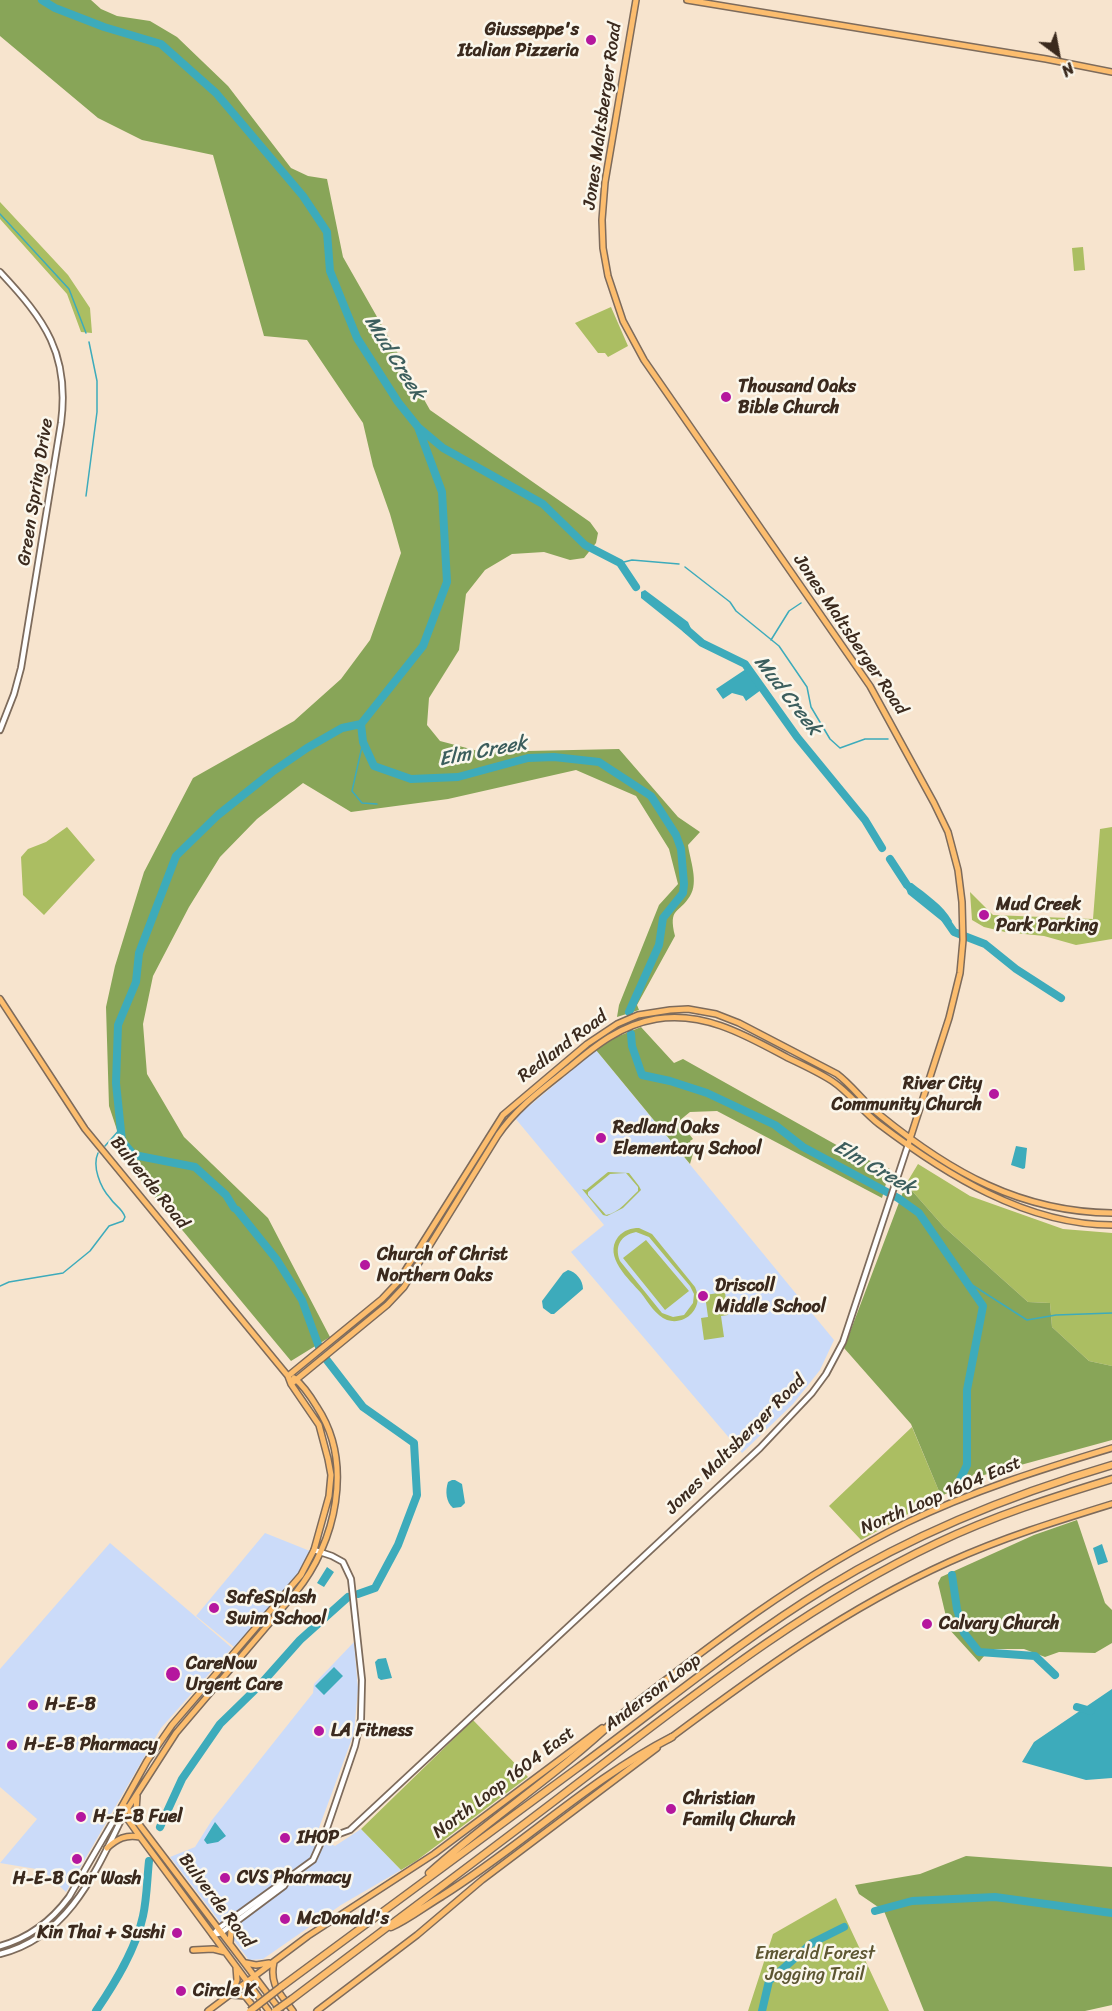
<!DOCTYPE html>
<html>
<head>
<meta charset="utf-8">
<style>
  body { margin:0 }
  #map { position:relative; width:1112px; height:2011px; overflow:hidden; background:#f7e4ce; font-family:Sriracha,sans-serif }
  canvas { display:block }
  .north { position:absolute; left:1028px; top:24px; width:60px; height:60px; -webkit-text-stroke:4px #fbf7ec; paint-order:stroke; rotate:148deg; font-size:16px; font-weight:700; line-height:24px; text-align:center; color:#3b2a1e }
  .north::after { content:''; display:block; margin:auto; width:21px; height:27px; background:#3b2a1e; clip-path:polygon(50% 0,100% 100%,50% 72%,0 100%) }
</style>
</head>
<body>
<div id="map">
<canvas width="1112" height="2011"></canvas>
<div class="north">N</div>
</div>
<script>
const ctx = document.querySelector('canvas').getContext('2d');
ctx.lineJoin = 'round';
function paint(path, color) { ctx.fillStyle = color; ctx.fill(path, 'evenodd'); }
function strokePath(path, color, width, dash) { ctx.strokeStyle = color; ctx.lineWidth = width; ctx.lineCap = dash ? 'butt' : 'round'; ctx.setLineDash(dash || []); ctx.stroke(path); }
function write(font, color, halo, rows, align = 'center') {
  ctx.font = font + ' Sriracha,sans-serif'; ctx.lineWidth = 5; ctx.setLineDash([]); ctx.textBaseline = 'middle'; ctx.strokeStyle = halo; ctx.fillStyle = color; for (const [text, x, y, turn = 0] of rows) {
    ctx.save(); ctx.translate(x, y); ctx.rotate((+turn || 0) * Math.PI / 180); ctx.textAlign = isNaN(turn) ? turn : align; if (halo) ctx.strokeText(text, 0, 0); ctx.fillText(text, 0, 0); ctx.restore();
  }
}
paint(new Path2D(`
  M596 1050 834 1340 820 1370 793 1404 742 1453 571 1252 604 1225 515 1118Z
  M265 1533 310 1551 296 1579 234 1647 196 1616Z
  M110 1543 232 1648 161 1728 66 1892 42 1870 0 1863 37 1819 0 1787V1669Z
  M354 1642 358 1689 354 1733 316 1836 335 1846 361 1829 401 1870 341 1905 263 1959 249 1960 170 1857 195 1847 212 1820 313 1693 314 1684Z`), '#cbdbf9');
paint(new Path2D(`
  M0 202 68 275 90 308 92 333 81 332 67 294 0 219Z
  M1083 247 1085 270 1074 271 1072 248Z
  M611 307 628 346 608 357 605 353H598L575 323Z
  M67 827 95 860 44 915 23 895 21 857 28 849 46 842Z
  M1112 827V939L1076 945 1044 936 1005 932 984 927 972 920 970 892 993 915 1093 919 1100 829Z
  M918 1164 970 1196 1063 1229 1112 1233V1366L1089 1361 1052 1327 1050 1303 1028 1302 944 1227 906 1184Z
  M608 1172 629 1173 639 1186 641 1190 623 1208 607 1216 603 1215 582 1189 586 1190ZM626 1173 638 1187V1191C629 1199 619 1213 606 1215L588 1195V1192L610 1174Z
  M639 1228 652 1234 695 1287C699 1296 699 1305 692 1313 686 1320 676 1323 667 1320 656 1316 648 1302 641 1293 629 1279 603 1257 618 1237 624 1230 631 1228 639 1228ZM636 1232 649 1237 690 1286 694 1294 693 1303 684 1315 673 1317 662 1313 620 1261C614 1246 621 1235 636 1232Z
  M646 1240 689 1291 665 1310 623 1258Z
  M725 1292 728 1315 721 1316 724 1337 704 1340 701 1318 708 1317 705 1295Z
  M912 1427 941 1496 861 1540 829 1506Z
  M473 1720 528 1777 416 1861 401 1870 361 1829Z
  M836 1898 889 2011H748L773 1934Z`), '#abbe62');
paint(new Path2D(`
  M0 0H91L101 9 117 16 150 21 177 37 228 86 291 168 308 176 327 179 343 257 430 410 590 522 598 533 596 543 584 558 570 560 544 552 512 554 485 570 466 594 459 650 429 698 427 725 440 741 482 752 619 749 678 817 700 832 688 845C690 860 699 882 690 896 679 914 668 907 675 936L637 1005 639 1010 617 1017 619 1005 659 905 678 884 669 849 636 796 576 770 448 799 351 812 303 783 257 819 220 857 189 907 153 976 143 1024 147 1074 184 1137 268 1218 330 1337 291 1361 129 1166 109 1106 106 1007 115 966 144 872 193 778 294 721 341 679 370 640 401 553 390 514 373 466 363 423 307 340 264 336 213 155 142 140 98 118 0 36Z
  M641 1027 674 1063 683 1059 849 1152 890 1169 882 1198 717 1111 690 1112 679 1121 693 1139 690 1141 694 1150 690 1164 596 1050 614 1038Z
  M906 1184 944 1227 1028 1302 1050 1303 1052 1327 1089 1361 1112 1366V1440L984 1475 974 1474 961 1487 941 1496 911 1424 844 1348Z
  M1077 1520 1105 1603 1112 1610V1643L1095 1653 1059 1652 1045 1657 1024 1649H990L979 1662 949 1629 938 1583 941 1577 1034 1535Z
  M966 1856 1112 1867V2005L1085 2011H924L884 1911 859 1894 855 1885 920 1874Z`), '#88a558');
paint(new Path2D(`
  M645 590 688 622 693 633 691 636 686 634 641 598V592Z
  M746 669 761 690 746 701 743 696 732 693 723 699 716 689Z
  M908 883H912C926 894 943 905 952 921L949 927 908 894 905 886Z
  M1016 1146 1027 1148 1025 1168 1023 1169 1011 1165Z
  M568 1270C576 1272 583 1280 583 1289L554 1314H551L543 1308 542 1301 563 1273Z
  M452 1480H455L462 1484 465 1503 461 1507 453 1508C446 1502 445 1491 448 1482Z
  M1102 1544 1108 1562 1098 1565 1093 1548Z
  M327 1567 334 1572 324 1587 317 1583Z
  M386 1658 392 1678 381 1680 378 1678 375 1662 378 1659Z
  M334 1667 343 1676 324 1695 315 1686Z
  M1112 1689V1778L1086 1780 1022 1762 1034 1742Z
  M215 1822 226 1836 218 1842 207 1844 204 1840Z`), '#3dabbb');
strokePath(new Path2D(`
  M0 214 69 289 86 333
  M86 496 97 412V381L89 342
  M620 563 632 560 679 564
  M685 567 730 602 736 611 779 646 807 687 811 707 830 739 840 748 865 739H888
  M771 640 789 611 801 603
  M363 742 352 791 362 803 377 804
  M105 1146 121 1128
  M966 1281 1027 1320 1056 1315 1112 1313
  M0 1286 9 1282 63 1273 90 1251 109 1226 123 1221 125 1217C122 1208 115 1206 110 1198 100 1187 92 1166 98 1153`), '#3dabbb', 1.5);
strokePath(new Path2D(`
  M42 0 55 8 104 27 161 44 216 93 303 196 327 232 330 271 357 338 398 402 418 427 443 448 543 504 585 545 620 563 636 587
  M418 427 442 492 447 582 423 646 361 724 363 742 374 766 411 779 458 777 528 758 554 757 599 762 651 796 676 835 681 849 684 884 683 893 663 918 659 945 629 1012
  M686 629 702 643 745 664 797 737 865 820 882 848
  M890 859 907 885 914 891
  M945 919 954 932 985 944 1016 969 1061 998
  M631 1034 632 1046 642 1075 670 1081 707 1093 775 1125 803 1147 898 1198 919 1213 983 1306 967 1390V1465L954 1492
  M234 1208 226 1195 195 1167 134 1155 122 1141 116 1083 118 1025 136 982 139 953 176 856 218 815 272 772 307 748 342 728 361 724
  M237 1210 277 1260 302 1300 319 1347
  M326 1359 363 1407 414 1443 417 1495 398 1545 375 1588 358 1594
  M952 1575 957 1609 964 1633 979 1652 1035 1656 1055 1675
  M1077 1707 1091 1711
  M160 1827 182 1779 220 1724 260 1685 300 1640 348 1597
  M875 1911 912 1901 995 1897 1112 1913
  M96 2011C115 1983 136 1949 143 1916 147 1898 147 1879 149 1861
  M762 2011 769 1981 812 1943 844 1927`), '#3dabbb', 8);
const minor = new Path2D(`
  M0 272C45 320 70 354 61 423L21 668 14 694 0 730
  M326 1831 339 1834 350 1830 760 1448 812 1393 826 1374 843 1342 908 1145
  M213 1935 218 1929 313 1860 326 1831 355 1746 361 1719 362 1680 351 1579 343 1562 332 1556 314 1550
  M213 1935 221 1933 284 1886 287 1881
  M0 1946C29 1938 52 1920 69 1897L122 1806
  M0 1954C69 1937 96 1871 124 1814`);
const major = new Path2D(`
  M636 0 605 182 602 220 603 248 608 276 623 321 644 360 870 686 934 803 948 832 958 870 962 902 963 940 960 973 949 1018 908 1145
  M687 0 1046 59 1112 72
  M0 999 85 1129 288 1376 291 1384 319 1425 328 1459 331 1475 329 1496 314 1550 301 1575 172 1725 147 1761 122 1806 124 1814 141 1838 269 2011
  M288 1376 382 1299 398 1282 503 1115 587 1044 617 1024 638 1015 670 1010 688 1009 716 1014 739 1023 837 1074C853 1086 864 1103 880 1115 950 1172 1020 1212 1112 1213
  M291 1384 387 1305 404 1287 498 1135C517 1107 544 1088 570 1067 596 1045 621 1025 656 1019 705 1011 747 1036 788 1058 803 1065 818 1072 832 1081 850 1093 862 1111 879 1124 945 1174 1026 1225 1112 1225
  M615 1719C707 1647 800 1575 906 1523 972 1491 1042 1469 1112 1448
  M669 1739C760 1671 845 1609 949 1562 1002 1538 1057 1521 1112 1504
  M137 1796 136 1811 138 1820
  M126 1807 280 2010
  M124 1814 176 1733 296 1592C336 1543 354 1463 317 1407 311 1397 303 1385 294 1378
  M107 1848C117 1839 126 1834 140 1837
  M230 1943 231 1931 235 1922
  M193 1950 213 1949 225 1952
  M274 1962C269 1985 280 1993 293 2011
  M246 1963 256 1965 269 1963
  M232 1993 237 1980 236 1967
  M232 1995 245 1996 257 2011
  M208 2011 308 1936 434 1854 602 1728
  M317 2011 417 1935 482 1880 657 1748`);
const highway = new Path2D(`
  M429 1873C490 1818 559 1774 618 1717
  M391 1927C409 1919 425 1906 442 1896 520 1847 590 1779 672 1737
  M281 1987C379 1914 478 1842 576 1769 659 1708 738 1642 826 1588 914 1534 1013 1494 1112 1465
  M292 1999C387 1927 483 1856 578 1783 692 1696 806 1605 937 1543 993 1516 1053 1497 1112 1479`);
strokePath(minor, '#7d6b5c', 8);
strokePath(major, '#7d6b5c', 8);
strokePath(highway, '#7d6b5c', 9);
strokePath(minor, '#fff', 4.5);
strokePath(major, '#fcbd6e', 5);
strokePath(highway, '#fcbd6e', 6);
const highwayBridge = new Path2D(`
  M250 2011 281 1987
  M275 2011 292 1999`);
strokePath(highwayBridge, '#7d6b5c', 9, []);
strokePath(highwayBridge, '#fcbd6e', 6);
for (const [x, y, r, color] of [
  [591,40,6,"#b5179e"],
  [726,397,6,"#b5179e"],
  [984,915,6,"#b5179e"],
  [994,1094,6,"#b5179e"],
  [601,1138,6,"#b5179e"],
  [365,1265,6,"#b5179e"],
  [703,1296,6,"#b5179e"],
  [214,1608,6,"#b5179e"],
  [927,1624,6,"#b5179e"],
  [173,1674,8,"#b5179e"],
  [33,1705,6,"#b5179e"],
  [319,1731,6,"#b5179e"],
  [12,1745,6,"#b5179e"],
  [671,1809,6,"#b5179e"],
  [81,1817,6,"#b5179e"],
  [285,1838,6,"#b5179e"],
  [77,1859,6,"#b5179e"],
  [225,1878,6,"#b5179e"],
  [285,1919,6,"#b5179e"],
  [177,1933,6,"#b5179e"],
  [181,1991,6,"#b5179e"]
]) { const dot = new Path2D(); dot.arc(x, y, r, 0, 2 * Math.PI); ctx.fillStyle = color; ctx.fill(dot); strokePath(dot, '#fbf7ec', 2); }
write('bold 18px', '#3b2a1e', '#fbf7ec', [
  ["Giusseppe's",579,30,"right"],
  ["Italian Pizzeria",579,51,"right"],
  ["Thousand Oaks",738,387],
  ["Bible Church",738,408],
  ["Mud Creek",996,905],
  ["Park Parking",996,926],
  ["River City",982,1084,"right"],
  ["Community Church",982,1105,"right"],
  ["Redland Oaks",613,1128],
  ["Elementary School",613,1149],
  ["Church of Christ",377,1255],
  ["Northern Oaks",377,1276],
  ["Driscoll",715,1286],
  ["Middle School",715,1307],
  ["SafeSplash",226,1598],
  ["Swim School",226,1619],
  ["Calvary Church",939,1624],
  ["CareNow",186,1664],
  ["Urgent Care",186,1685],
  ["H-E-B",45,1705],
  ["LA Fitness",331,1731],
  ["H-E-B Pharmacy",24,1745],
  ["Christian",683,1799],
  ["Family Church",683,1820],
  ["H-E-B Fuel",93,1817],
  ["IHOP",297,1838],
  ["CVS Pharmacy",237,1878],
  ["H-E-B Car Wash",77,1879,"center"],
  ["McDonald's",297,1919],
  ["Kin Thai + Sushi",165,1933,"right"],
  ["Circle K",193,1991]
], 'left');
write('18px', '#3b2a1e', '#fbf7ec', [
  ["Jones Maltsberger Road",603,116,-82],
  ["Green Spring Drive",36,492,-81],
  ["Jones Maltsberger Road",850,635,56],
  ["Redland Road",563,1047,-37],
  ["Bulverde Road",149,1183,51],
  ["Jones Maltsberger Road",736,1445,-45],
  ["North Loop 1604 East",941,1496,-23],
  ["Anderson Loop",653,1693,-37],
  ["North Loop 1604 East",504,1783,-37],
  ["Bulverde Road",216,1901,53]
]);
write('18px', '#5d5632', '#fbf7ec', [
  ["Emerald Forest",815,1954],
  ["Jogging Trail",815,1975]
]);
write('italic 20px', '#3c5e5d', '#fbf7ec', [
  ["Mud Creek",394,358,58],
  ["Mud Creek",787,696,52],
  ["Elm Creek",483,752,-11],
  ["Elm Creek",874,1168,30]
]);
</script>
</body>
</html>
